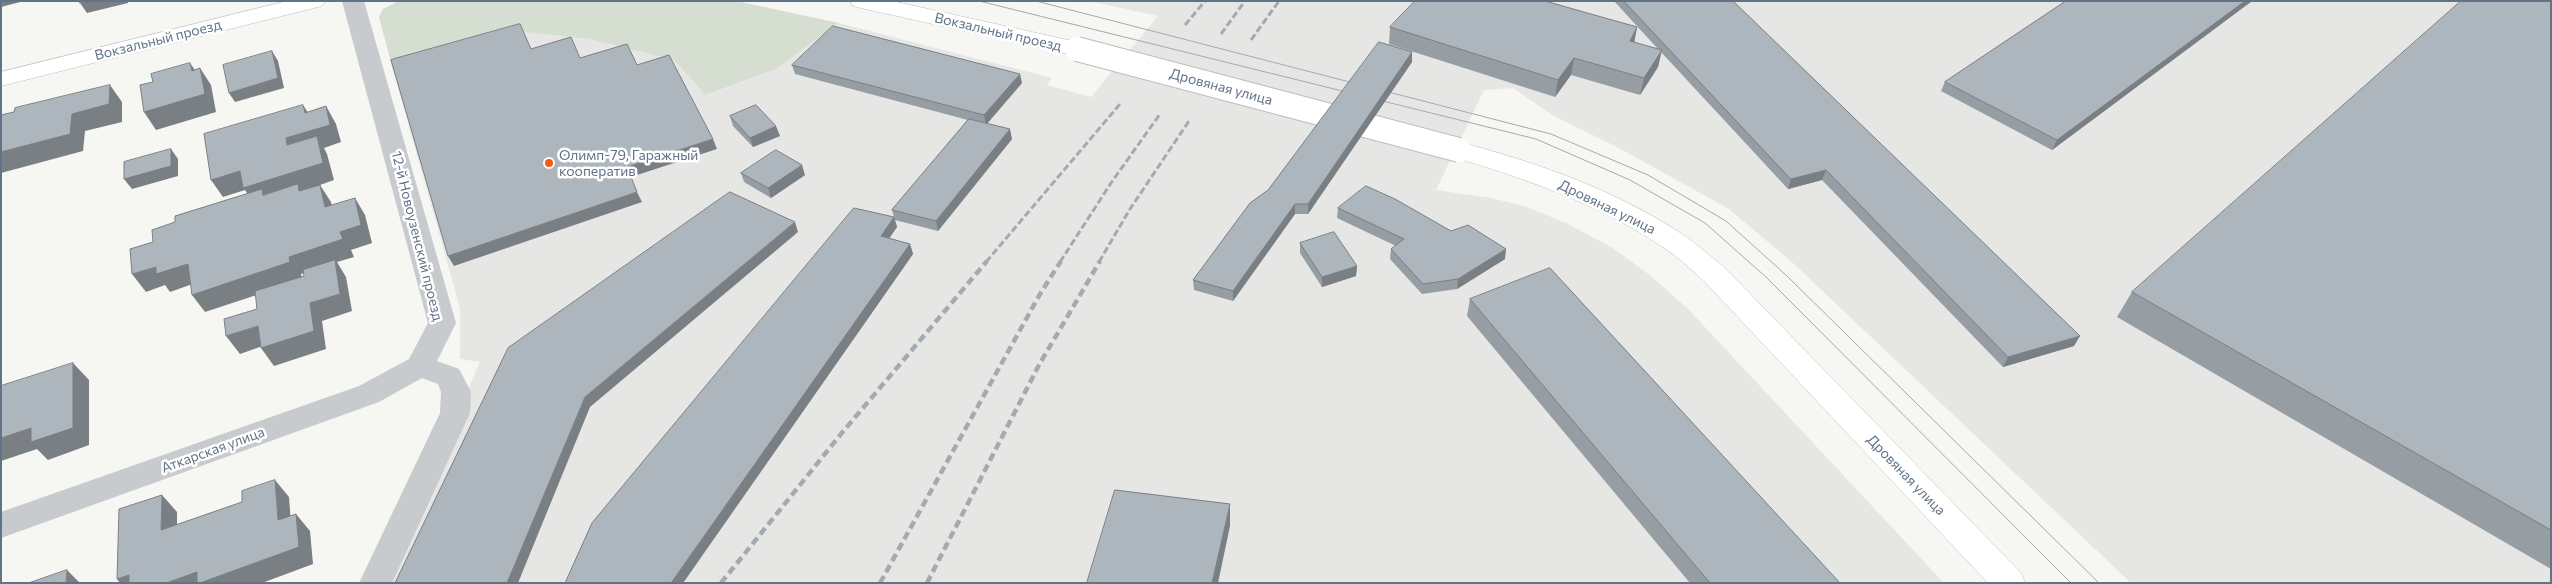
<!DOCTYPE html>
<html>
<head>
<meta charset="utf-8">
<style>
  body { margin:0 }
  #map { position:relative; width:2552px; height:584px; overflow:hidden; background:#f6f6f2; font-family:Commissioner,sans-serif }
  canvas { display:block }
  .frame { position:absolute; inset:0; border:2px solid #617386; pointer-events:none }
</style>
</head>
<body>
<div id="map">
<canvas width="2552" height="584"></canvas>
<div class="frame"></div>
</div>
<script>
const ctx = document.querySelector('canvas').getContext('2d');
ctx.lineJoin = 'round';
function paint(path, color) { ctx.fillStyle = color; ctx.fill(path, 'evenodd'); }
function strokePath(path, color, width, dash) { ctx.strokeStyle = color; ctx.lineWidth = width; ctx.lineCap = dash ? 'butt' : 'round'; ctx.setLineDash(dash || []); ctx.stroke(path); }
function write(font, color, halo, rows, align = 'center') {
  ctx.font = font + ' Commissioner,sans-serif'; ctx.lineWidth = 5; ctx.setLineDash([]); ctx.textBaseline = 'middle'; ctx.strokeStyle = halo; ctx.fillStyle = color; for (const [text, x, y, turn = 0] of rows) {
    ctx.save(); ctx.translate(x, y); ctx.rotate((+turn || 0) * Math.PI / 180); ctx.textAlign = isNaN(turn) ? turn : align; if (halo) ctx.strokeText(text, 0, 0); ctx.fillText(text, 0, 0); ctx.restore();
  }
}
paint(new Path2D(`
  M1089 1H2551V583H2131L1794 264 1729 209 1617 147 1554 116 1513 88 1484 90 1436 190 1491 198 1524 206 1566 223 1613 248 1651 276 1689 310 1944 583H381L480 362 460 359V308L393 70 524 32 589 39 674 60 707 95 776 69 839 23 1052 78 1047 85 1091 97 1158 16Z`), '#e6e7e5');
paint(new Path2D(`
  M399 1H736L839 23 776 69 706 95 674 60 589 39 524 32 393 70 379 17 383 9Z`), '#d6ded2');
const major = new Path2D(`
  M287 1H325L322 6 1 86V72Z
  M850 1H892L1077 42 1085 44 1088 49 1085 54 1077 56 861 8 853 6Z
  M1459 142C1536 162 1615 190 1682 234 1697 244 1710 256 1724 267L2021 573 2025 583H1988L1704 281C1691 269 1678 257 1663 247 1599 204 1524 178 1450 156L1447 150 1450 144Z`);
strokePath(major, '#babdc1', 1);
paint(new Path2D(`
  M342 1H364L456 323 437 361 459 369 471 392 470 413 392 583H359L440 413 441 392 438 384 422 378 379 402 1 538V512L359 386 409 359 428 323Z`), '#c8cbce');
paint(major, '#fff');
strokePath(new Path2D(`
  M979 1 1536 139 1630 180 1705 223 1766 277 2071 583
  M1036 1 1551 134 1648 175 1726 221 1787 276 2099 583`), '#a4aab1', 1);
strokePath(new Path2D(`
  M1185 25 1205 1
  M1221 34 1245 1
  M1251 40 1279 1
  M986 262 1120 104
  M1060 262 1111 183 1160 114
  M1099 262 1130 209 1189 121`), '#a4aab1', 3, [7, 3]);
strokePath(new Path2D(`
  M721 583 841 434 987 261
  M880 583 1040 294 1061 261
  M927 583 1039 365 1100 261`), '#a4aab1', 4.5, [8, 4.5]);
const majorBridge = new Path2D(`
  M1077 49 1459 150`);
strokePath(majorBridge, '#babdc1', 26, []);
strokePath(majorBridge, '#fff', 24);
paint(new Path2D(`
  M1614 1H1733L2074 346 2003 367 1822 180 1788 189 1661 52 1658 67 1640 95 1571 75 1555 97 1389 44 1390 27H1637L1634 43 1658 49Z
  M2066 1H2252L2052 150 1941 91 1945 82Z
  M2551 1V569L2117 317 2132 292Z
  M1412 52V62L1308 214H1295L1233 301 1194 290 1193 280 1268 190Z
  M792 65 1022 83 987 123 1012 139 938 231 895 220 897 227 889 238 910 244 913 254 683 583 894 217 892 210 968 120 795 74Z
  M730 116 780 136 753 147 733 126Z
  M741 173 805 175 771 198 744 182Z
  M1338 208 1451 231 1505 259 1457 289 1422 294 1390 259 1391 249 1396 246 1337 218Z
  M1300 243 1357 266 1356 276 1322 287 1300 253Z
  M1470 299 1840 583H1690L1467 316Z`), '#969da3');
paint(new Path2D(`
  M1 1H24L1 7Z
  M89 1H128V3L87 13 80 3Z
  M2245 1H2252L2052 150 2057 140Z
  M1637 27 1634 44 1630 41Z
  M1662 50 1658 67 1640 95 1644 78Z
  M272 51 278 61 284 88 235 102 229 93Z
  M1412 52V62L1308 214V204Z
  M1574 58 1571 75 1555 97 1558 80Z
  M190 63 202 80 192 71Z
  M200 68 211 85 216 112 156 130 144 112Z
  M1020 74 1022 83 986 125 984 115Z
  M110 85 122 102V122L85 131 83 151 1 173V152L72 114Z
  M303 105 314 122 326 106 336 124 341 142 324 148 327 154 334 180 320 185 331 202 336 224 255 205 245 190 223 197 211 180 287 145 286 138 305 113Z
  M776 126 780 136 753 147 750 138Z
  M1010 129 1012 139 938 231 936 221Z
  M713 139 717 149 631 177 627 167Z
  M171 149 178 159V176L132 189 124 179Z
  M802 165 805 175 771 198 768 188Z
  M1826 170 1822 180 1788 189 1791 179Z
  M637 192 642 202 454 266 448 256Z
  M355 198 365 215 372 243 351 250 354 257 337 262 346 277 352 311 322 321 326 349 274 366 261 348 310 303 335 263 301 274 302 280 205 312 192 295 289 257 340 232Z
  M1295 204V214L1233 301V291Z
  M894 217 897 227 884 246 881 236Z
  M795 222 798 232 590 407 518 583H507L585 397Z
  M910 244 913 254 683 583H671Z
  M1506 249 1505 259 1457 289 1458 279Z
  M188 264 201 281 170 292 165 285 146 292 132 274 156 267Z
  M1357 266 1356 276 1322 287V277Z
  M258 326 271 343 240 354 226 336Z
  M2080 336 2074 346 2003 367 2008 357Z
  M73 363 89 380V445L48 460 37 449 1 461V438L31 428Z
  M275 480 289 497 292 537 278 520Z
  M162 495 177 512V547L161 530Z
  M1230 504V526L1218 583H1212Z
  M296 514 310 531 313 564 262 583H169V582Z
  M67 570 80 583H66Z
  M129 575 138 583H120L117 579Z`), '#7a7f84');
const building = new Path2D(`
  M80 1H89L80 3Z
  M1415 1H1545L1637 27 1630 41 1662 50 1644 78 1574 58 1558 80 1390 27Z
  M1624 1H1733L2080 336 2008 357 1826 170 1791 179Z
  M2066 1H2245L2057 140 1945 82Z
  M2461 1H2551V530L2132 292Z
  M520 24 531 49 571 37 580 58 627 44 637 65 669 55 713 139 627 167 637 192 448 256 391 60Z
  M833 26 1020 74 984 115 792 65Z
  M1379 42 1412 52 1308 204H1295L1233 291 1193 280 1250 203 1268 190Z
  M272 51 278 78 229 93 223 65Z
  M190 63 192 71 200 68 205 94 144 112 140 85 153 82 151 74Z
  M110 85 109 104 72 114 70 134 1 152V115L14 112 15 108Z
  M303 105 305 113 326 106 330 125 286 138 287 145 317 136 323 163 243 188 240 171 211 180 204 134Z
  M756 105 776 126 750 138 730 116Z
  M969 119 1010 129 936 221 892 210Z
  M171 149V166L124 179V162Z
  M776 150 802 165 768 188 741 173Z
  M298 184 299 191 320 185 325 207 355 198 361 225 340 232 343 239 289 257 290 262 192 295 188 264 156 274V267L132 274 130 249 153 242 152 230 175 222V216L262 189 263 195Z
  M1366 186 1395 199 1451 231 1468 225 1506 249 1458 279 1423 284 1391 249 1404 239 1338 208Z
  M730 192 795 222 585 397 507 583H395L508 348Z
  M854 208 894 217 881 236 910 244 671 583H565L592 523Z
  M1334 232 1357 266 1322 277 1300 243Z
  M335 260 340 294 310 303 314 331 261 348 258 326 226 336 224 319 257 309 255 291 304 276 303 270Z
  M1550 268 1840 583H1710L1470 299Z
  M73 363V428L31 442V428L1 438V386Z
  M275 480 278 520 296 514 299 547 200 583H197V572L169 582V583H129V575L117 579 119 509 162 495 161 530 242 502V491Z
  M1115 490 1230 504 1212 583H1087Z
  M67 570 66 583H29Z`);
paint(building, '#aeb6bd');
strokePath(building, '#7a7f84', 1);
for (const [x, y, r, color] of [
  [549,163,5,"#f55912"]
]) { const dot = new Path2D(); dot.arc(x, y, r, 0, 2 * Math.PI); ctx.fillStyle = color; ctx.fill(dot); strokePath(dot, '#fff', 2); }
write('14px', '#617386', '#fff', [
  ["Вокзальный проезд",998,32,13],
  ["Вокзальный проезд",158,40,-14],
  ["Дровяная улица",1221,87,15],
  ["Дровяная улица",1607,207,26],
  ["12-й Новоузенский проезд",417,236,76],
  ["Аткарская улица",213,450,-20],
  ["Дровяная улица",1906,475,46]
]);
write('14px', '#617386', '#fff', [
  ["Олимп-79, Гаражный",559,155],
  ["кооператив",559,171]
], 'left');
</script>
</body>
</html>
